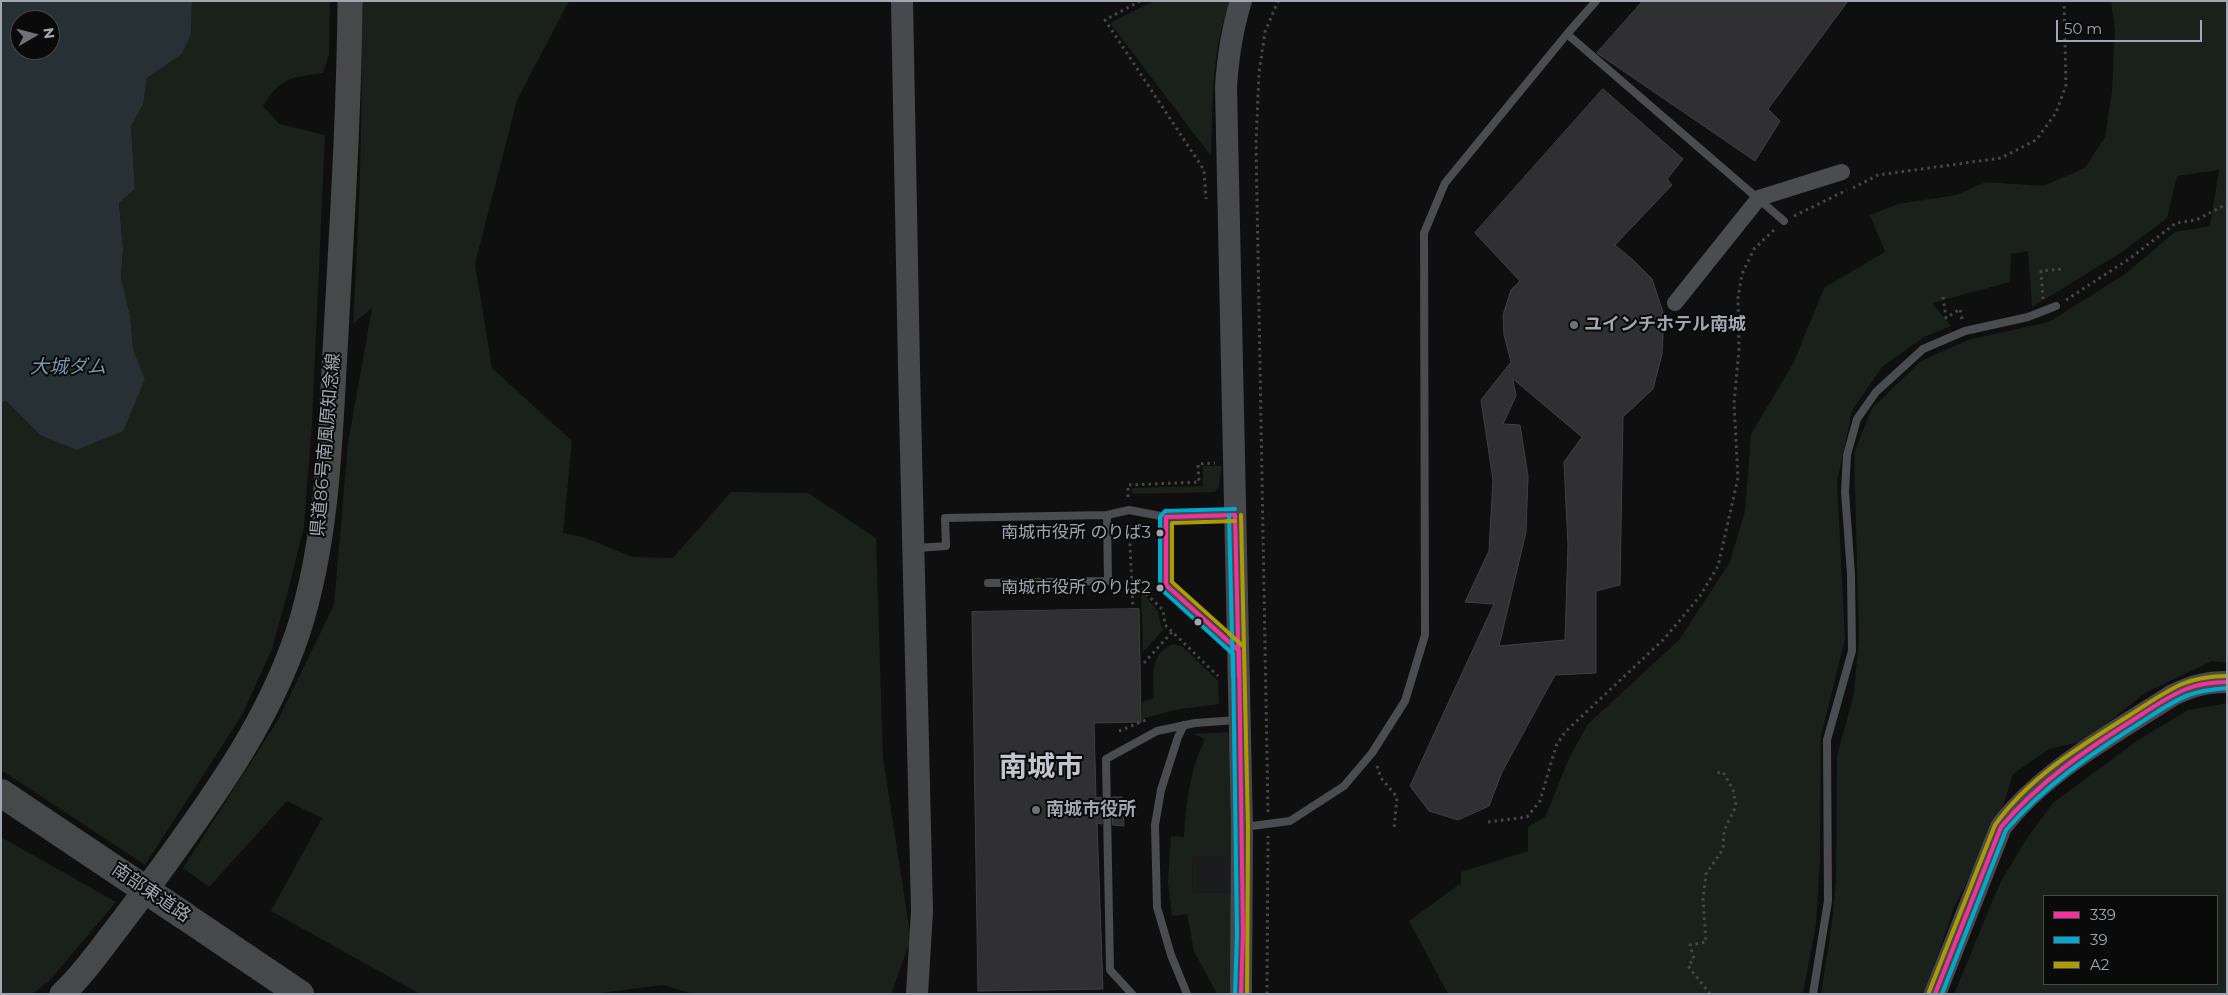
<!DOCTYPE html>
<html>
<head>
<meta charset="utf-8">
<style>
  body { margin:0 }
  #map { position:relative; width:2228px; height:995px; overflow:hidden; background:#0f0f10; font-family:Montserrat,sans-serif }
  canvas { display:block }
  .frame { position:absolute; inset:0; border:2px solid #a0a7b1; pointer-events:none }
  .legend { position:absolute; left:2043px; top:895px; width:175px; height:90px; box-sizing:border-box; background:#0a0a0b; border:1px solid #46494d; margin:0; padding:6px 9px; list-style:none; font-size:15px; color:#a0a7b1 }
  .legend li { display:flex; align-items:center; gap:10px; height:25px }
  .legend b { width:25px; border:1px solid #46494d }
  .north { position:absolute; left:10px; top:10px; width:50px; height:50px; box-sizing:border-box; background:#0a0a0b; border:1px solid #46494d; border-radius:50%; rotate:82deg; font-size:14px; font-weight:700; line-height:20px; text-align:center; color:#a0a7b1 }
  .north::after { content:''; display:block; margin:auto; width:18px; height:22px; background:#6d7279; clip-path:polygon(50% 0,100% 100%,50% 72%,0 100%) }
  .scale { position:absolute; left:2056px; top:20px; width:146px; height:22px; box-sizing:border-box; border:2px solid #a0a7b1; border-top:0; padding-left:6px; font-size:15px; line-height:18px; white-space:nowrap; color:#a0a7b1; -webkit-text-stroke:4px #0a0a0b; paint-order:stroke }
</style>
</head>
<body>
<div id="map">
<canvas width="2228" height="995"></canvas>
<div class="frame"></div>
<ul class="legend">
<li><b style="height:6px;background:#ef339a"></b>339</li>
<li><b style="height:6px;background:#00a9ce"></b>39</li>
<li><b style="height:6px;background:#ad9b03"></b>A2</li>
</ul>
<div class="north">N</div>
<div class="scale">50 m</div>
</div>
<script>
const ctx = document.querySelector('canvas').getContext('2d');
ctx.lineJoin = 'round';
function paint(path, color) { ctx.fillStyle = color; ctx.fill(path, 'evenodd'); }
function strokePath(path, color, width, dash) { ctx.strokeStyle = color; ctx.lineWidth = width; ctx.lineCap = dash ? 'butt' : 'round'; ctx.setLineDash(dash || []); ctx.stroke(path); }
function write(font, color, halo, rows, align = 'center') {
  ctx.font = font + ' Montserrat,"Noto Sans JP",sans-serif'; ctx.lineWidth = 4; ctx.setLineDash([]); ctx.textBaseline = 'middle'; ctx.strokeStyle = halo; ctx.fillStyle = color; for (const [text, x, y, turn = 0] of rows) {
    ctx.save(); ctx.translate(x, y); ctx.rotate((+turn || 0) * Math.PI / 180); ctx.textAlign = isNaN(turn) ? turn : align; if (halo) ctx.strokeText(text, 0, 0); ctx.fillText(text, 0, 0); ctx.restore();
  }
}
paint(new Path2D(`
  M1193 855H1231V893L1192 892Z`), '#1c1c1e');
paint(new Path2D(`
  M192 1H330L329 54 323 73C290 78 282 76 263 106L279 124 325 135 312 422 304 526 288 591 272 649 242 715 145 865 1 770V403L6 401 40 435 145 379 132 350 130 315 121 278 123 249 119 203 135 189 131 126 143 105 147 78 182 54 191 34Z
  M360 1H569L517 100 475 264 492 368 572 441 563 533 583 537 633 557 673 558 731 492 808 493 876 538 883 758 911 939 891 994H694L663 985 593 994H420L271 911 322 818 287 801 209 887 183 868 278 720 334 605 348 443 372 308 353 324C359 217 364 109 360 1Z
  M1154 1H1230C1211 51 1213 104 1211 156L1110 23Z
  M2111 1H2227V663L2212 661 2145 693 2085 741 2049 749 2013 774 2002 809 1953 910 1925 994H1821L1832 922 1836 881 1837 756 1854 693 1859 637 1854 453 1872 408 1921 361 1968 340 2049 322 2125 274 2175 232 2210 226 2219 170 2177 176 2167 218 2122 252 2032 307 2028 251 2011 254 2010 282 1932 303 1951 326 1924 337 1882 367 1852 411 1837 482 1845 639 1821 736 1820 860 1816 924 1803 994H1448L1409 921 1461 883V872L1528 851V827L1545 817 1570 756 1588 724 1679 640 1730 562 1745 511 1751 434 1793 364 1824 288 1885 252 1870 215 1898 204 1956 195 1986 182 2043 186 2085 168 2105 137 2112 92 2115 30Z
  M1203 466H1222L1219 486 1215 492 1132 494V488L1203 486Z
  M1141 591 1158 611 1161 626 1164 629 1143 652Z
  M1174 644 1183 647 1218 681 1219 704 1174 710 1142 719V702L1154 698C1153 676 1149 653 1174 644Z
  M2227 703V994H1954L2000 883 2027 838 2053 803 2138 740 2188 710ZM2044 896H2217V984H2044Z
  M1226 732 1229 734 1232 755 1234 994H1217L1194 951 1187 914 1172 916 1168 882 1171 836 1184 837C1186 803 1190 770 1205 739L1193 734ZM1193 855H1231V893L1192 892Z
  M1 837 116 902 49 981 32 994H1Z`), '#1a201a');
paint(new Path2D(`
  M1 1H192L191 34 182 54 147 78 143 105 131 126 135 189 119 203 123 249 121 278 130 315 133 350 145 379 123 431 77 450 40 435 6 401 1 403ZM20 20H50V50H20Z`), '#273034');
const building = new Path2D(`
  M1643 1H1848L1768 109 1780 121 1755 161 1597 53Z
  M1603 89 1683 159 1667 179 1672 185 1615 245 1632 259 1652 279 1664 315 1662 354 1653 389 1623 417 1620 585 1596 591V673L1555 675 1502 772 1489 806 1458 820 1429 811 1410 786 1494 604 1465 602 1489 551 1493 480 1481 400 1511 362 1504 335 1503 315 1511 290 1520 281 1475 233ZM1513 379 1582 437 1564 462 1568 546 1565 640 1499 646 1526 532 1528 476 1520 425 1503 424 1516 396Z
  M1139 609 1141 722 1094 723 1096 798 1101 797 1102 824 1097 823 1103 989 978 991 972 612Z
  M1112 797H1122L1124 826 1113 825Z`);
paint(building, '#303032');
strokePath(building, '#3e4044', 1);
strokePath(new Path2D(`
  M1140 1 1105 20 1204 170 1206 199
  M1853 188 1878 175 2001 158 2036 140 2056 113 2066 85 2064 1
  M1794 216 1847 190
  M1943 297 1946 318 1960 309 1962 319
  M2043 299 2041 271 2063 269
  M2066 300 2129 259 2176 223 2196 220 2227 204
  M1128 497V485L1199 482 1198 464 1215 463
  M1129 524 1133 608
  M1132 580 1163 610 1165 625 1218 676
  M1144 663 1172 632
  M1119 731 1146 720
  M1377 766 1381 778 1397 797 1394 829
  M1268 812 1256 143 1259 73 1265 32 1278 1
  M1488 822 1527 817 1540 801 1556 746 1565 732 1664 639 1700 596 1718 566 1738 478 1734 403 1739 349 1738 298 1742 274 1754 249 1775 229
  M1267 994 1268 836
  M1710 994 1688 966 1694 959 1690 945 1706 942 1703 899 1706 874 1723 849 1724 831 1736 806 1733 790 1723 772 1715 773`), '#45474a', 3, [2.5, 4]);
strokePath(new Path2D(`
  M1567 34 1784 221
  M1232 515 1166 517V585L1233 646
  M916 548 946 546 945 518 1107 515 1129 510 1166 517
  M988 583 1108 581 1107 515
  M1184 725 1178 737 1161 790 1155 825 1157 907 1171 955 1187 994
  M1244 827 1290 821 1344 786 1372 753 1405 701 1425 635 1424 233 1445 183 1567 34 1596 1
  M1132 994 1110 970 1106 759 1157 731 1195 723 1237 720
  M1813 994 1828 901 1827 740 1852 651 1851 574 1845 492 1847 455 1857 419 1876 392 1923 349 1965 331 2028 317 2056 306`), '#4a4c4f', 8);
strokePath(new Path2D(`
  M1675 303 1759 198 1842 172`), '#4a4c4f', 16);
strokePath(new Path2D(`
  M902 1 909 368 922 911 917 994
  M1241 994 1242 828 1226 87C1228 57 1232 29 1241 1
  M1935 994 2001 827C2042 772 2116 732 2173 695 2192 686 2206 682 2227 682`), '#48494c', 22);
strokePath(new Path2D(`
  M62 994C82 976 97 954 114 932 131 910 148 887 165 864 219 789 269 719 298 632 329 536 330 433 336 334 342 223 349 112 350 1`), '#46484a', 25);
strokePath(new Path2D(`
  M183 915 300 994`), '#46484a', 28);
strokePath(new Path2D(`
  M1 793 183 915`), '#46484a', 28);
strokePath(new Path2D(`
  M1235 515 1166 517V585L1239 651 1243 934 1241 994
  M1235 515 1239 677
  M1935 994 2001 827C2038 783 2084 751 2133 720 2150 709 2167 697 2186 689 2199 684 2213 682 2227 682`), '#ef339a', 4);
strokePath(new Path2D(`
  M1229 515 1233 677
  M1235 994 1237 934 1233 654 1160 588V517L1165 511 1235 509
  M1942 994 2006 830C2044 786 2091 754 2140 723 2156 713 2172 701 2189 695 2202 690 2214 689 2227 688`), '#00a9ce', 4);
strokePath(new Path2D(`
  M1241 515 1248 828 1247 994
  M1235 521 1172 523V582L1243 646
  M1929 992 1995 825C2029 777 2082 745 2130 715 2147 704 2164 692 2182 684 2197 678 2211 676 2227 676`), '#ad9b03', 4);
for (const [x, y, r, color] of [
  [1574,325,5,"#6d7279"],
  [1160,533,4.5,"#a0a7b1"],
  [1160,588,4.5,"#a0a7b1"],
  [1198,622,4.5,"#a0a7b1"],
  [1036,810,5,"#6d7279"]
]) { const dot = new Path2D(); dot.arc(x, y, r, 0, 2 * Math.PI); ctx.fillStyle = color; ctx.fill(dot); strokePath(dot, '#0a0a0b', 2); }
write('17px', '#a0a7b1', '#0a0a0b', [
  ["南城市役所 のりば3",1151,533],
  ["南城市役所 のりば2",1151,588]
], 'right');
write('bold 18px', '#a0a7b1', '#0a0a0b', [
  ["ユインチホテル南城",1584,325],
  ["南城市役所",1046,810]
], 'left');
write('18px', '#a0a7b1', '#0a0a0b', [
  ["県道86号南風原知念線",326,445,-85],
  ["南部東道路",151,893,34]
]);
write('italic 19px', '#7698ad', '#0a0a0b', [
  ["大城ダム",68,367]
]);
write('bold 28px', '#c1c5cd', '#0a0a0b', [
  ["南城市",1041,768]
]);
</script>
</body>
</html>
